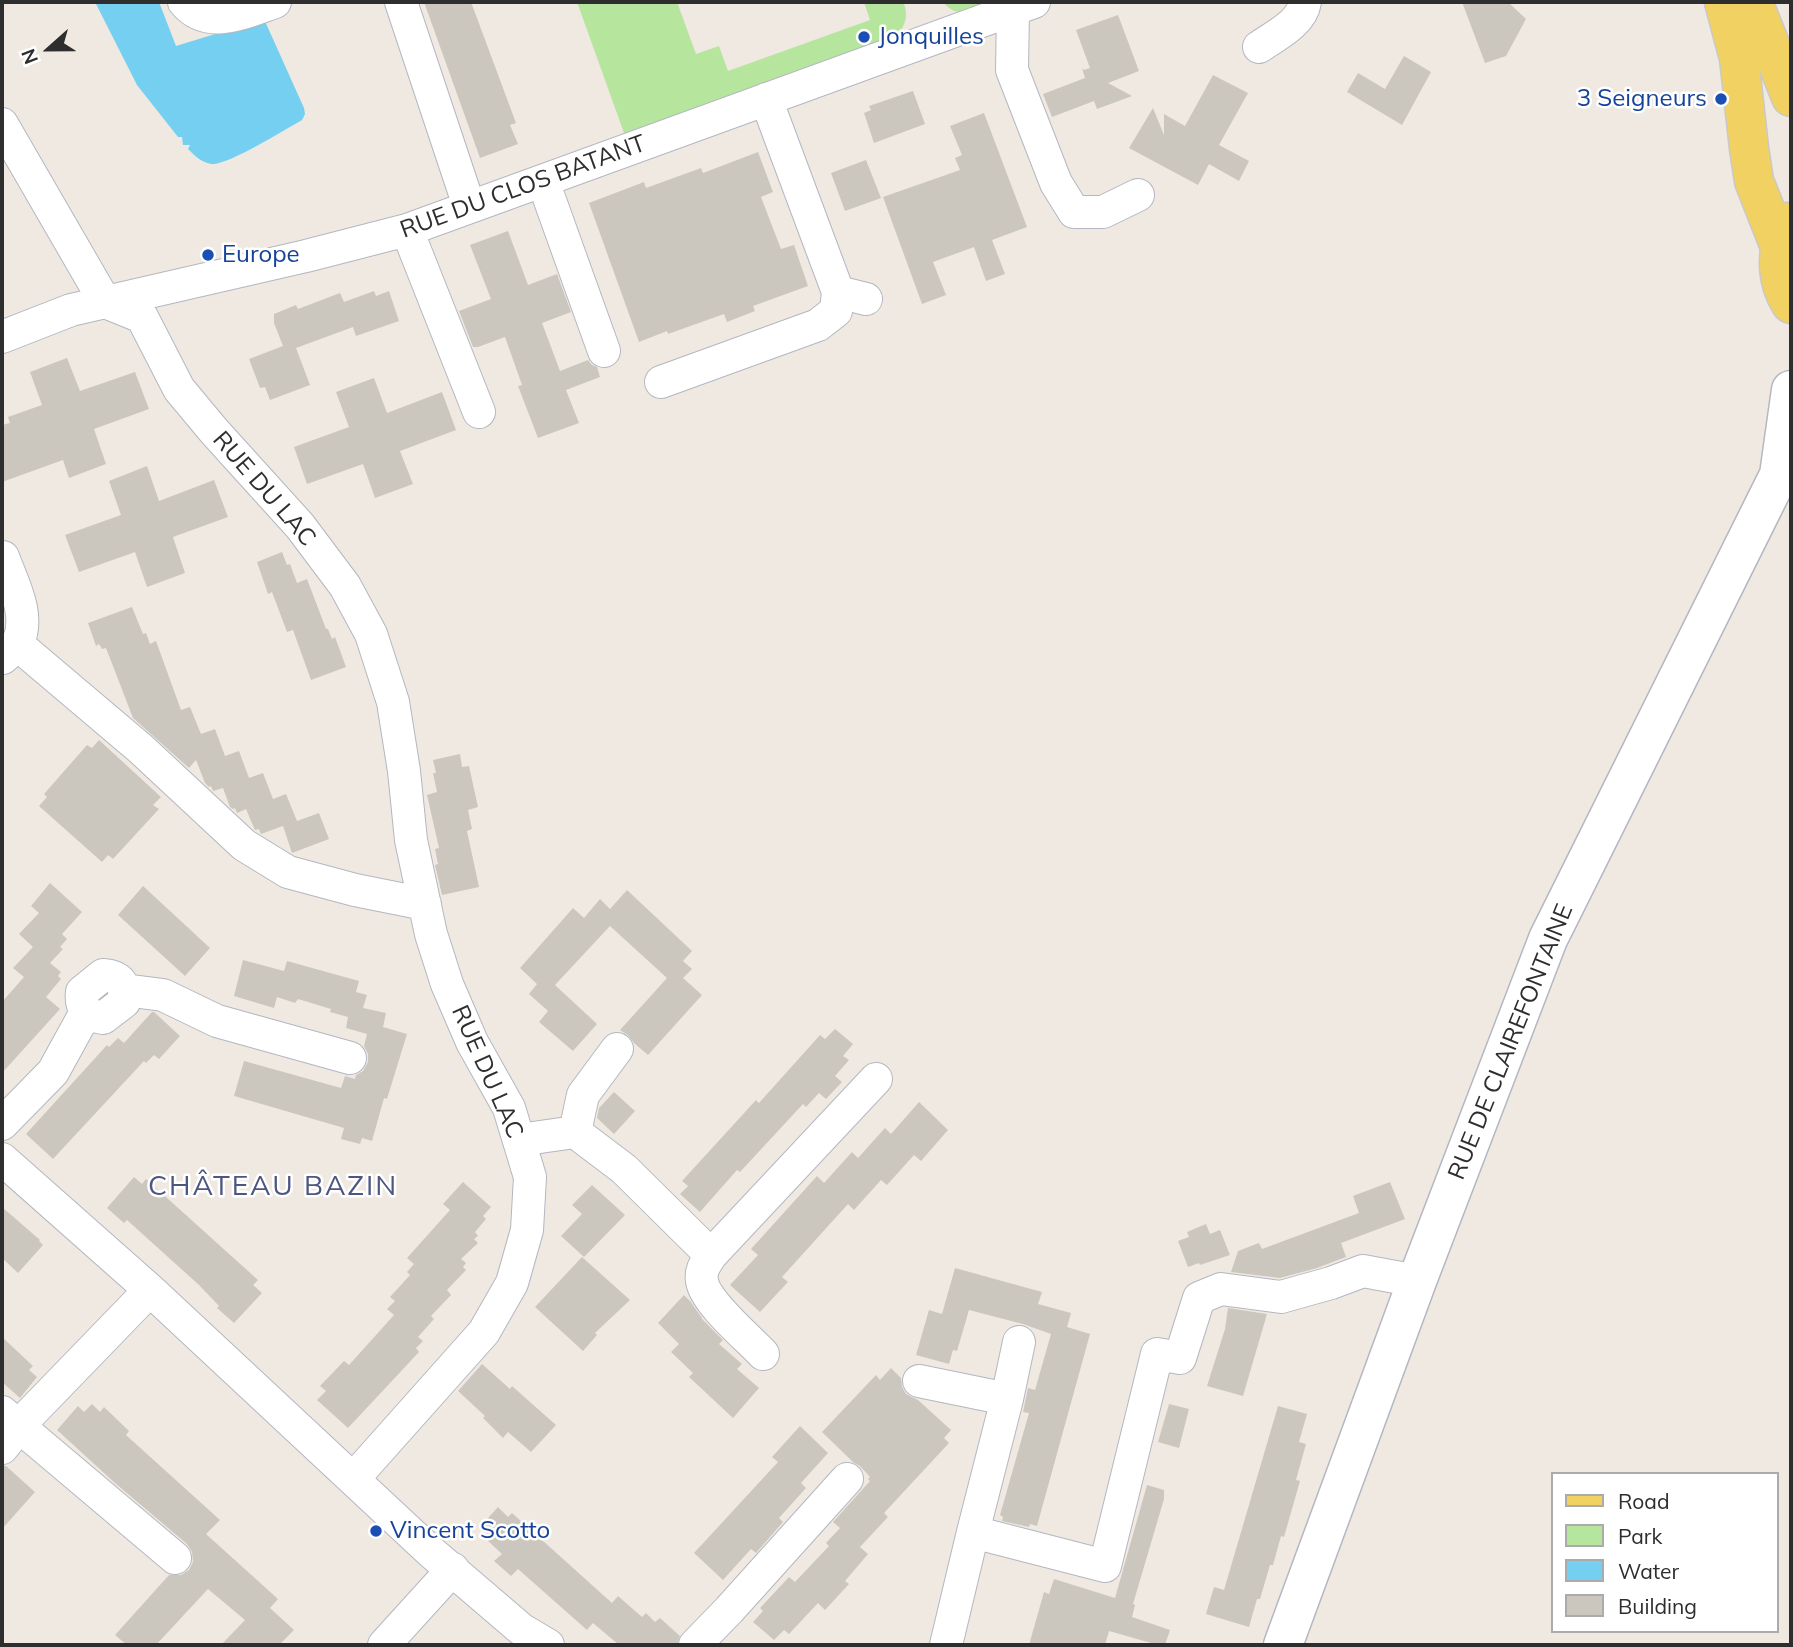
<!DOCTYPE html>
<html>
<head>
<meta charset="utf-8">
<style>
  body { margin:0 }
  #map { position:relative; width:1793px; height:1647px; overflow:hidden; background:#efe9e1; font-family:Mulish,sans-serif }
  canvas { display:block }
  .frame { position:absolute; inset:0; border:4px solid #2e2e2e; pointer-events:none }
  .legend { position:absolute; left:1551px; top:1472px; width:228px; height:161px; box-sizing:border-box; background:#fff; border:2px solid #ababab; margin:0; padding:9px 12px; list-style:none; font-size:21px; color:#2e2e2e }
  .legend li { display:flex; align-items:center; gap:14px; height:35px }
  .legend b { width:35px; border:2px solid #ababab }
  .north { position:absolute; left:14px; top:14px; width:70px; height:70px; -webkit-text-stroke:5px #fff; paint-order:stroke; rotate:249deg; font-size:19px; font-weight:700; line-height:28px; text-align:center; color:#2e2e2e }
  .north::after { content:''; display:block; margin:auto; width:24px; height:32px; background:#2e2e2e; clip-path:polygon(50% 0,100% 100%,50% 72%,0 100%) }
</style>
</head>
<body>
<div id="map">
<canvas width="1793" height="1647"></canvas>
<div class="frame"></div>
<ul class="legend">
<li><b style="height:9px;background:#f2d163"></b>Road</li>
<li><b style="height:19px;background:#b6e59e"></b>Park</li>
<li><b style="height:19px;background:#75cff0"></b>Water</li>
<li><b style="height:19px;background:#cbc7bf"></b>Building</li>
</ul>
<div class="north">N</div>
</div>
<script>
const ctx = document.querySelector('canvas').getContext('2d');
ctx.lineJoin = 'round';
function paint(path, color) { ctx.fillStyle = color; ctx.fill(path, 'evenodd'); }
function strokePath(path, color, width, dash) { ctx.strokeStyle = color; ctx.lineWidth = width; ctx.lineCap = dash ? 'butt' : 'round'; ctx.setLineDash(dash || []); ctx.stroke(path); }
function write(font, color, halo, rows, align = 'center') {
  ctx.font = font + ' Mulish,sans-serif'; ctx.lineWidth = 5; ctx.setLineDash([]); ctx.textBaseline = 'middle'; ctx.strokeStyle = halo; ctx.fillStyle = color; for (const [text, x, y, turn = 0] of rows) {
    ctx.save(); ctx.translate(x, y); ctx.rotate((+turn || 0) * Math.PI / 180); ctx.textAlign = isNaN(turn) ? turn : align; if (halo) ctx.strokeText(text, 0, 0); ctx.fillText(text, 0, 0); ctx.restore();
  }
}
paint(new Path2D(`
  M577 2H677L696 54 719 46 728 71 870 20 864 2H903C910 16 904 29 894 39L736 97 624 133Z
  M943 2H998C978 9 959 22 943 2Z`), '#b6e59e');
paint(new Path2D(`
  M95 2H159L176 46 264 19 304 108 305 114 302 120C286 129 227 166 211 164 201 162 195 156 188 149L190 145H183L182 137H178L137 85Z`), '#75cff0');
paint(new Path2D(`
  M424 2H471L516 123 510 125 518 144 480 158Z
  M1462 2H1508L1526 19 1506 56 1485 63Z
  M1118 15 1139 71 1108 83 1132 96 1097 109 1094 101 1052 117 1043 94 1085 78 1082 68 1084 70 1090 68 1076 30Z
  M1404 56 1431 72 1402 125 1347 92 1358 73 1385 89Z
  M1213 75 1248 93 1219 145 1249 161 1239 181 1209 164 1198 185 1129 148 1153 108 1164 135V114L1185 126Z
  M913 91 925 124 874 143 864 113 871 110 869 106Z
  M984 113 1027 227 992 240 1005 274 986 281 974 247 933 262 946 295 922 304 883 197 960 170 955 158 962 155 950 126Z
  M758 152 773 192 761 197 781 249 794 245 808 286 753 306 755 311 727 322 724 314 668 334 667 331 639 342 589 203 644 182 646 188 701 168 703 173Z
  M866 160 881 198 845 211 831 173Z
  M508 231 528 285 557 274 571 312 542 323 560 371 588 360 592 365 597 367 600 377 566 390 579 423 538 438 518 386 522 385 505 337 478 347H473L459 311 491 299 470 245Z
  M374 291 376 296 389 291 399 321 356 336 353 327 296 348 310 385 270 400 265 387 260 388 249 359 283 346 274 323V314L296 305 298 309 340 293 344 302Z
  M67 358 80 391 135 372 149 409 94 429 106 464 69 478 63 460 2 482V425L10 423 8 417 42 405 30 372Z
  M374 378 387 413 442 392 456 430 400 451 413 484 375 498 363 464 307 484 294 447 349 427 336 392Z
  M147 466 159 501 214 480 228 517 173 537 185 573 147 587 135 552 79 572 65 535 121 515 109 481Z
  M282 552 287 565 290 564 297 583 307 579 326 629H328L332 639 335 637 346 667 311 680 293 630 287 632 272 592 268 594 257 562Z
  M132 607 143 634 146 633 150 644 156 641 181 710 190 707 201 734 215 729 225 756 239 751 249 778 263 773 273 799 286 794 297 821 319 813 329 839 292 853 283 826 291 823 261 834 259 829 255 830 246 809 237 813 235 808 233 809 230 807 223 788 213 791 211 786 209 787 205 783 196 760 189 768 133 718 106 648 102 649 99 644 96 646 88 623Z
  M99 740 161 797 153 805 159 809 113 859 108 855 102 862 39 806 47 797 44 794 87 745 92 748Z
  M460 754 462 767 469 766 478 807 468 810 472 829 467 831 479 887 442 895 435 865 438 864 435 849 439 848 427 795 437 792 433 773H436L433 760Z
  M50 883 82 912 62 934 67 939 60 947 63 949 50 963 61 972 58 976 61 979 46 997 60 1009 2 1073V1002L24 977 13 968 33 947 19 934 39 913 31 906Z
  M143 886 210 948 185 976 118 915Z
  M627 890 692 951 683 961 692 969 683 978 702 995 648 1055 634 1043 628 1035 620 1030 667 978 610 926 555 985 597 1024 573 1051 539 1022 548 1011 529 994 537 984 520 968 573 908 584 918 600 899 610 909Z
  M243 960 284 971 287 961 359 981 356 992 367 995 363 1008 386 1013 383 1027 407 1034 387 1099 384 1098 372 1141 362 1138 360 1144 341 1139 344 1128 234 1096 244 1061 341 1088 345 1076 355 1079 356 1075 363 1071 368 1062V1054L364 1046 367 1034 346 1028 348 1017 330 1012 331 1009 298 999 295 1003 277 997 274 1008 234 996Z
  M152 1012H154L180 1036 159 1059 154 1055 146 1063 144 1061 53 1159 26 1134 107 1045 109 1047 118 1038 124 1043Z
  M835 1029 853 1044 843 1056 849 1060 835 1076 842 1082 826 1099 819 1093 806 1107 803 1104 740 1172 737 1170 700 1212 680 1194 688 1186 682 1181 756 1100 759 1103 820 1035 825 1039Z
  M614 1092 635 1111 614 1134 597 1118 599 1108Z
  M919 1102 948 1130 921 1161 914 1155 887 1185 881 1180 854 1210 848 1204 782 1277 788 1282 760 1312 730 1285 758 1255 751 1249 817 1176 824 1183 852 1152 858 1158 885 1128 891 1134Z
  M134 1177 142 1184 146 1179 258 1280 253 1285 262 1293 234 1323 217 1308 219 1306 199 1285 127 1220 124 1223 107 1208Z
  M463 1182 491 1207 483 1216 486 1219 475 1232 478 1236 474 1239 478 1243 461 1259 466 1263 463 1267 466 1270 447 1290 451 1295 431 1316 434 1319 418 1337 423 1341 416 1348 419 1352 348 1428 317 1400 326 1391 320 1386 344 1361 349 1365 394 1315 387 1309 395 1301 390 1297 410 1275 407 1272 414 1264 407 1258 450 1210 443 1204Z
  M1390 1182 1405 1219 1341 1243 1346 1257 1317 1268 1280 1278 1231 1272 1238 1251 1259 1243 1262 1249 1359 1213 1353 1196Z
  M592 1185 625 1215 584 1257 561 1236 582 1214 572 1205Z
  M2 1207 40 1240 39 1241 43 1245 18 1273 2 1258Z
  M1206 1224 1210 1234 1220 1230 1230 1255 1200 1265 1199 1263 1188 1267 1178 1241 1189 1237 1187 1232Z
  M582 1257 630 1300 595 1333 597 1335 583 1351 535 1307Z
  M955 1268 1042 1292 1038 1304 1071 1313 1067 1327 1090 1334 1037 1526 1030 1524 1029 1527 1002 1521 1003 1517 1000 1515 1029 1413 1023 1412 1028 1388 1035 1390 1051 1334 1023 1324 969 1310 957 1351 953 1350 949 1364 916 1355 929 1310 942 1314Z
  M684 1295 690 1301 702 1318V1319L723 1340 719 1344 742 1364 737 1369 759 1388 733 1418 689 1377 693 1373 671 1352 679 1344 658 1323Z
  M1228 1308 1267 1314 1243 1396 1207 1386 1225 1329Z
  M2 1337 33 1366 29 1370 37 1377 20 1398 2 1382Z
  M482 1364 510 1389 512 1386 556 1425 531 1452 508 1432 503 1438 483 1418 485 1416 458 1391Z
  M891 1368 901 1378 902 1387 906 1394 918 1400 951 1430 944 1438 949 1443 884 1513 888 1517 860 1547 868 1554 845 1581 849 1584 825 1610 818 1603 789 1634 784 1630 774 1640 753 1622 763 1611 760 1608 789 1577 795 1582 829 1546 826 1543 840 1528 833 1522 870 1481 868 1479 870 1477 860 1466 854 1463 822 1432 876 1375 880 1380Z
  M92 1404 100 1412 104 1407 129 1431 126 1435 220 1520 206 1534 278 1599 270 1608 294 1630 279 1645H221L245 1620 208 1589 156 1645H127L115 1635 169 1575H181L189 1570 193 1562 192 1552 187 1544 115 1483 57 1430 78 1406 84 1412Z
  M1169 1404 1189 1409 1179 1448 1158 1442Z
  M1278 1406 1307 1414 1299 1442 1306 1444 1296 1480 1300 1481 1284 1537 1281 1536 1273 1565H1270L1260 1599H1257L1249 1627 1206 1614 1214 1587 1224 1590Z
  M800 1426 828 1453 801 1483 806 1488 779 1518 783 1522 756 1553 751 1549 723 1580 694 1553 778 1462 772 1457Z
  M2 1466H6L35 1492 2 1529Z
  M1147 1485 1164 1490V1499L1133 1604 1135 1605 1132 1617 1170 1630 1165 1645H1158L1109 1631 1105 1645H1029L1044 1592 1049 1594 1054 1579 1115 1598Z
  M498 1507 508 1517 512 1513 612 1603 618 1596 642 1617 646 1613 655 1622 660 1618 680 1636 677 1645H619L593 1623 587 1630 518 1569 511 1576 494 1561 502 1554 487 1540 490 1537 480 1527Z`), '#cbc7bf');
const minor = new Path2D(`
  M184 2C208 31 246 12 275 2
  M401 2 469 206
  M1013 10 1012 70 1056 183 1074 212H1103L1138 195
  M1259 47C1275 36 1302 23 1305 2
  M766 99 838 292 866 299
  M2 124 105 302 142 317 179 389 214 431 300 526 345 586 371 634 393 702 404 771 411 840 431 934 447 984 472 1042 509 1108 530 1177 527 1230 512 1283 484 1332 354 1478
  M543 181 604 351
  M407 230 479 412
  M2 337 71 310 306 256 407 230 1034 2
  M661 382 818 325 836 311 838 292
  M17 644 141 749 244 845 288 872 355 890 425 904
  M3 658C8 653 15 648 18 642 31 615 12 582 3 557
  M103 975C120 976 126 984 124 1002L103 1018C87 1016 80 1008 82 992Z
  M124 990 163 995 217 1021 350 1058
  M2 1124 53 1072 86 1012
  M575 1132 583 1095 617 1049
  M519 1140 575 1132 624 1169 711 1255
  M2 1159 150 1290 431 1552 521 1629 548 1645
  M763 1354C747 1337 705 1302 702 1281 700 1270 706 1263 711 1255L876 1079
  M919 1381 1007 1399 973 1532 946 1645
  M1007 1399 1019 1342
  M2 1412 175 1558
  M2 1448 29 1415 150 1290
  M973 1532 1105 1566 1157 1354 1180 1358 1199 1298 1221 1289 1281 1297 1331 1283 1363 1271 1417 1281
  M384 1645 453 1569
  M695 1645 729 1610 847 1479`);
const secondary = new Path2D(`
  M1779 475 1791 390
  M1283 1645 1417 1281 1548 939 1779 475 1791 453`);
const primary = new Path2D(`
  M1724 2 1739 58 1749 148 1754 181 1780 247
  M1753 2 1791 97
  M1788 222C1776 249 1775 279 1791 304`);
strokePath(minor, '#b4b7c1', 34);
strokePath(secondary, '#b4b7c1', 41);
strokePath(primary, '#c9c9c9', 41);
strokePath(minor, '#fff', 32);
strokePath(secondary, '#fff', 38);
strokePath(primary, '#f2d163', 38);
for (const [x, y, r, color] of [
  [864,37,7,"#1a4fb4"],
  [1721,99,7,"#1a4fb4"],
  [208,255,7,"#1a4fb4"],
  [376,1531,7,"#1a4fb4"]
]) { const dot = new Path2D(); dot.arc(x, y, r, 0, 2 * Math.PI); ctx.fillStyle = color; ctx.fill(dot); strokePath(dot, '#fff', 2.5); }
write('24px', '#164399', '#fff', [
  ["Jonquilles",878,37],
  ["3 Seigneurs",1707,99,"right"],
  ["Europe",222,255],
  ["Vincent Scotto",390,1531]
], 'left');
write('24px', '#2e2e2e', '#fff', [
  ["RUE DU CLOS BATANT",523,187,-20],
  ["RUE DU LAC",264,489,49],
  ["RUE DE CLAIREFONTAINE",1511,1042,-68],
  ["RUE DU LAC",487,1072,66]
]);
ctx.letterSpacing = '2px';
write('28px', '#4d5680', '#fff', [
  ["CHÂTEAU BAZIN",273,1187]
]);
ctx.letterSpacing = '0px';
</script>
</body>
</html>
